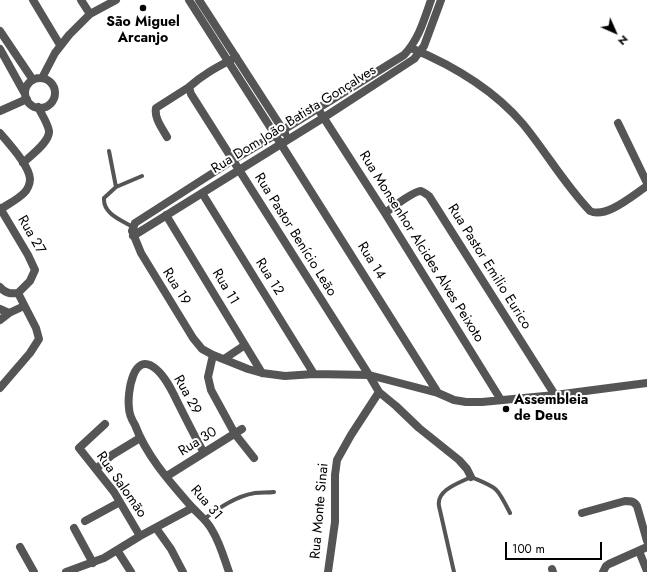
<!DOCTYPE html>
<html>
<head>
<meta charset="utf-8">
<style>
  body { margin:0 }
  #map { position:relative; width:647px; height:572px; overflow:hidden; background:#fff; font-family:Jost,sans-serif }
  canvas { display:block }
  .north { position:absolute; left:595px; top:12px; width:40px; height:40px; -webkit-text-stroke:3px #fff; paint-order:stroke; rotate:135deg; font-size:11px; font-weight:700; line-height:16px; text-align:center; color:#000 }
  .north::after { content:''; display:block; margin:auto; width:14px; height:18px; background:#000; clip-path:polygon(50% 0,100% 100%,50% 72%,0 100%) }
  .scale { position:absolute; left:505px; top:542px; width:97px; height:18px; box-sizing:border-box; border:2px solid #000; border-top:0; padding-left:5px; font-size:12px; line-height:14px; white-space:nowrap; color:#000; -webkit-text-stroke:3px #fff; paint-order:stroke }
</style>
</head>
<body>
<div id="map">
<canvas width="647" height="572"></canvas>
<div class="north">N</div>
<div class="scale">100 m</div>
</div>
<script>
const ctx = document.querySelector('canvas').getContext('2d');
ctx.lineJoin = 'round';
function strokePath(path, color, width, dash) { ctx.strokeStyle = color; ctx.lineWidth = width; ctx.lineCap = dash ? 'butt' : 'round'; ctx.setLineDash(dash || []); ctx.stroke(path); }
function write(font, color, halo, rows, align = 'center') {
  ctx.font = font + ' Jost,sans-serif'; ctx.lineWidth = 4; ctx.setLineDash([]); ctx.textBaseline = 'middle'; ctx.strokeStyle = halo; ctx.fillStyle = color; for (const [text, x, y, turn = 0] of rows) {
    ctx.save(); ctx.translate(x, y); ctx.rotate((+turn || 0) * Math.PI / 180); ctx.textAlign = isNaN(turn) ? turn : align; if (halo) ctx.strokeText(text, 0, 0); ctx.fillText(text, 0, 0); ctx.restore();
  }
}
strokePath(new Path2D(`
  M109 151 116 187
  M133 227C121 220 103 214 104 198L116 187 142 176
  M204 519C219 508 236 496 255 493 261 492 268 493 274 492
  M454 572 439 506C436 490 459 483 471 477 498 488 497 487 510 513`), '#555', 4);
strokePath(new Path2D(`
  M33 0 60 45
  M81 0 90 14
  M0 31 33 80
  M411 48C452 65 494 90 523 124 546 152 565 185 590 211 606 219 633 195 647 186
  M0 49 25 94
  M236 57C219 66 203 74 189 87L191 94 369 375 438 393 454 400 466 402H482L555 395 647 383
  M42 78 55 53 69 35 90 14 116 0
  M25 93a15 15 0 1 1 30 0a15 15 0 1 1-30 0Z
  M318 109 385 213 501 400
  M0 111 27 99
  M618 123 647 183
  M0 133C9 144 29 165 30 179 30 184 27 190 24 193 17 200 8 204 1 209
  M275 135 233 160 135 223 132 231 141 253 193 338 202 349 213 355 248 369 262 373 285 376 314 374 369 375 379 392 396 406 419 428 459 460 467 469 471 477
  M167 137C162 128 154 118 156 108L189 87
  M23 163C30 156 50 142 49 131 48 124 42 115 38 107
  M202 193 314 374
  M0 208 28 255 35 270 30 281 18 293
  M385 213C392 208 413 191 421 191 424 192 426 194 429 196L555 395
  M166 215 262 373
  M133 236 281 144 438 393
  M0 287C5 293 10 294 18 293
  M0 309 9 313
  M0 320 9 313 24 306
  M213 355 208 377 211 390 235 434 254 458
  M224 359 245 345
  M0 388 30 353 39 339 36 328 18 293
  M105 424 79 448 114 492 140 536
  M204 453C195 437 187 421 179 405 173 393 166 377 156 369 133 349 127 394 129 408 129 414 132 420 135 425 146 455 169 481 190 505 197 513 207 520 212 530 220 543 224 558 229 572
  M96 469 112 455 140 438
  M167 476 242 429
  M582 513 625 501C631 501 634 501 637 506L647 541
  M85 521 120 502
  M74 528 93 563
  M156 528 171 549 183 572
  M20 547 34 572
  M117 550 131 572
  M639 551 647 571
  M552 569 553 572
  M66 572 104 558 140 536 192 508
  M328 572 335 522V475L337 460 351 435 379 392
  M603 572 606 566 609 564 647 547`), '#555', 8);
strokePath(new Path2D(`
  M189 0 281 144 323 118 414 59 424 46 441 0
  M199 0 285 133
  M275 135 404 55C419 39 424 20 431 0`), '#555', 8);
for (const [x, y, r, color] of [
  [143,8,4,"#000"],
  [506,409,4,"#000"]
]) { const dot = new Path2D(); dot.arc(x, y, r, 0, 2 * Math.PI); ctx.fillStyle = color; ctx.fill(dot); strokePath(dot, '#fff', 1.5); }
write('bold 14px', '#000', '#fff', [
  ["São Miguel",143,23],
  ["Arcanjo",143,39],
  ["Assembleia",514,401,"left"],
  ["de Deus",514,417,"left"]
]);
write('14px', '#000', '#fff', [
  ["Rua Dom João Batista Gonçalves",294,120,-32],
  ["Rua 27",31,235,60],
  ["Rua Pastor Benício Leão",295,235,58],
  ["Rua Monsenhor Alcides Alves Peixoto",421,247,58],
  ["Rua 14",371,261,58],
  ["Rua Pastor Emilio Eurico",489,267,58],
  ["Rua 12",269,277,58],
  ["Rua 19",176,287,58],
  ["Rua 11",225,287,59],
  ["Rua 29",187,395,61],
  ["Rua 30",198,442,-32],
  ["Rua Salomão",121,485,55],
  ["Rua 31",206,503,49],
  ["Rua Monte Sinai",320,511,-85]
]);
</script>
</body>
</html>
